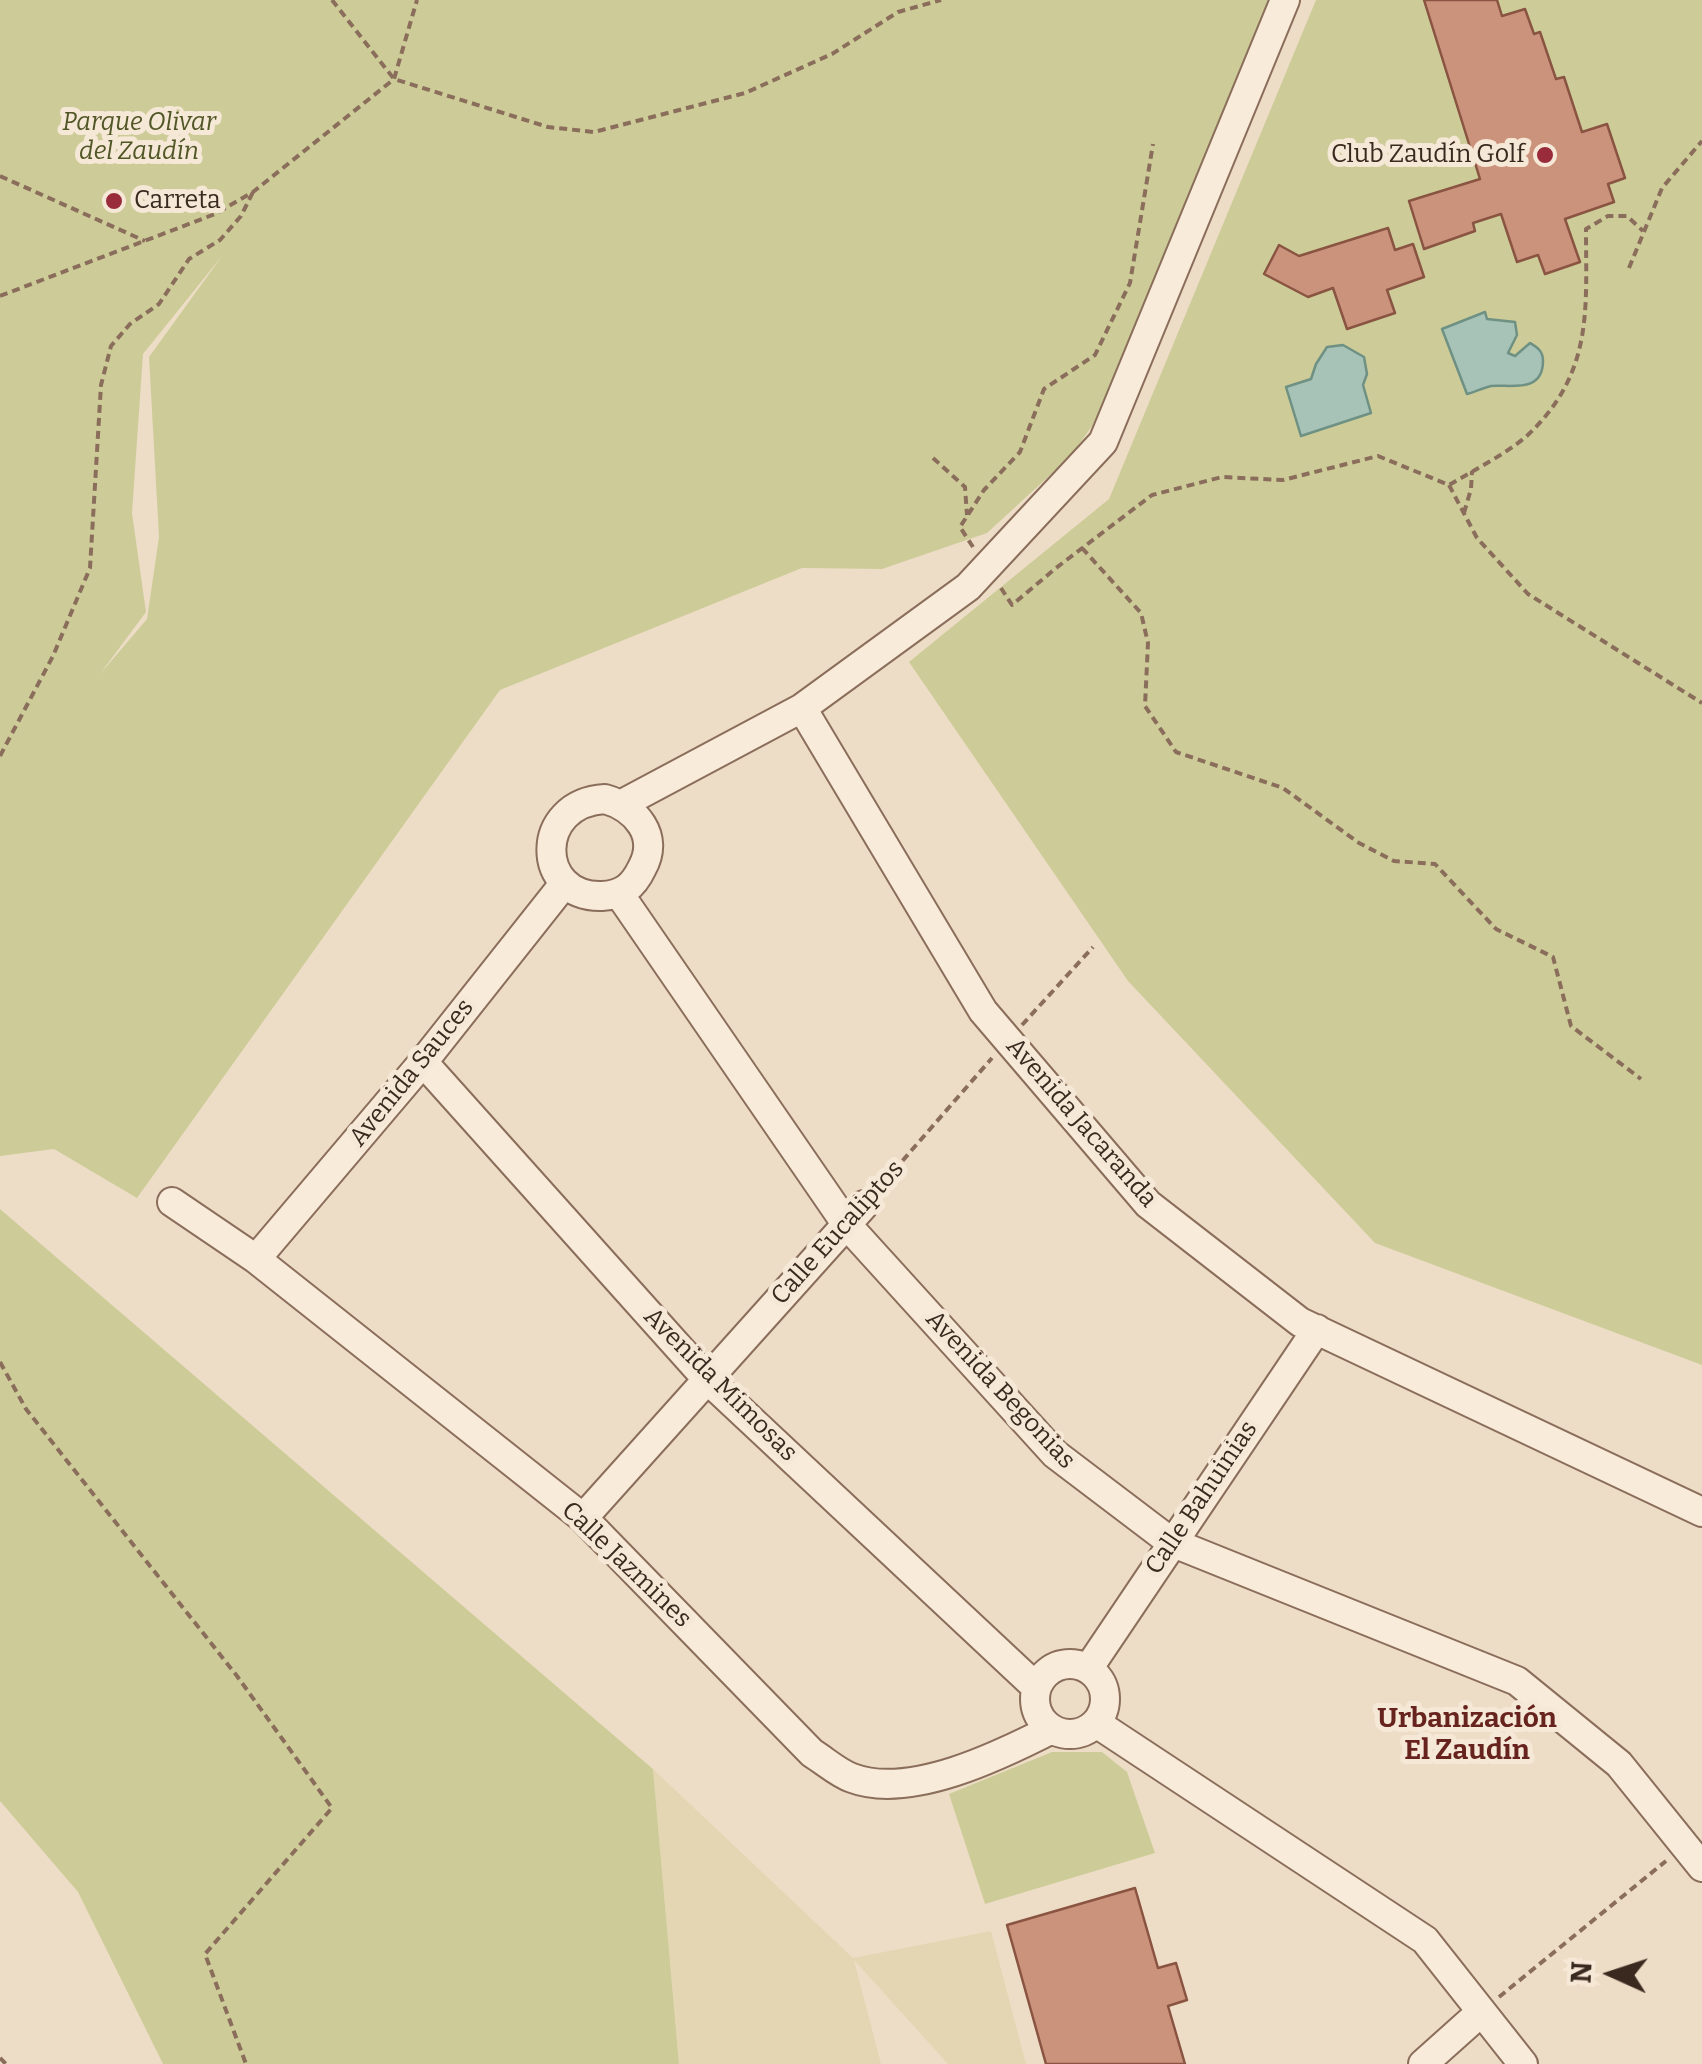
<!DOCTYPE html>
<html>
<head>
<meta charset="utf-8">
<style>
  body { margin:0 }
  #map { position:relative; width:1702px; height:2064px; overflow:hidden; background:#eeddc6; font-family:Bitter,serif }
  canvas { display:block }
  .north { position:absolute; left:1562px; top:1924px; width:100px; height:100px; -webkit-text-stroke:8px #f6e8d6; paint-order:stroke; rotate:273deg; font-size:28px; font-weight:700; line-height:40px; text-align:center; color:#3a291f }
  .north::after { content:''; display:block; margin:auto; width:35px; height:45px; background:#3a291f; clip-path:polygon(50% 0,100% 100%,50% 72%,0 100%) }
</style>
</head>
<body>
<div id="map">
<canvas width="1702" height="2064"></canvas>
<div class="north">N</div>
</div>
<script>
const ctx = document.querySelector('canvas').getContext('2d');
ctx.lineJoin = 'round';
function paint(path, color) { ctx.fillStyle = color; ctx.fill(path, 'evenodd'); }
function strokePath(path, color, width, dash) { ctx.strokeStyle = color; ctx.lineWidth = width; ctx.lineCap = dash ? 'butt' : 'round'; ctx.setLineDash(dash || []); ctx.stroke(path); }
function write(font, color, halo, rows, align = 'center') {
  ctx.font = font + ' Bitter,serif'; ctx.lineWidth = 10; ctx.setLineDash([]); ctx.textBaseline = 'middle'; ctx.strokeStyle = halo; ctx.fillStyle = color; for (const [text, x, y, turn = 0] of rows) {
    ctx.save(); ctx.translate(x, y); ctx.rotate((+turn || 0) * Math.PI / 180); ctx.textAlign = isNaN(turn) ? turn : align; if (halo) ctx.strokeText(text, 0, 0); ctx.fillText(text, 0, 0); ctx.restore();
  }
}
paint(new Path2D(`
  M653 1769 853 1958 991 1931 1026 2064H948L854 1960 881 2064H679Z`), '#e4d6b3');
paint(new Path2D(`
  M0 0H1276L1122 382 1072 455 987 533 882 569 802 568 500 690 137 1198 54 1149 0 1156ZM222 256 149 357 159 537 147 619 100 674 146 612 132 513 143 354Z
  M1316 0H1702V1365L1375 1243 1128 981 909 662 1109 499Z
  M0 1209 653 1769 679 2064H163L78 1892 0 1801Z
  M1052 1752H1102L1127 1772 1155 1853 985 1904 949 1794Z`), '#cdcc99');
const water = new Path2D(`
  M1485 312 1487 319 1515 322 1517 335 1508 353 1515 356 1530 343C1538 348 1543 351 1543 361 1543 394 1509 384 1491 386 1483 388 1474 392 1467 394L1442 329Z
  M1343 345 1364 357 1367 374 1363 385 1371 413 1301 436 1286 387 1311 379 1316 364 1327 347Z`);
paint(water, '#a7c2b7');
strokePath(water, '#6e9183', 2.5);
const building = new Path2D(`
  M1424 0H1497L1502 16 1525 9 1534 34 1540 32 1556 79 1564 77 1582 132 1607 124 1625 178 1608 184 1614 202 1565 219 1580 262 1545 274 1538 255 1517 262 1501 214 1473 223 1475 231 1424 249 1409 201 1480 179Z
  M1388 228 1395 250 1413 244 1424 277 1387 290 1395 313 1347 329 1333 288 1308 297 1264 274 1279 245 1299 256Z
  M1135 1888 1158 1968 1176 1963 1187 2000 1168 2006 1185 2064H1046L1007 1925Z`);
paint(building, '#cc937c');
strokePath(building, '#895441', 2.5);
const minor = new Path2D(`
  M802 708 983 1011 1148 1204 1300 1322 1702 1512
  M605 799C636 808 660 836 642 868 633 887 622 895 602 896 535 898 533 803 605 799Z
  M622 804 802 708 968 587 1103 442 1285 0
  M620 895 847 1225 1055 1454 1171 1542 1517 1681 1619 1764 1702 1867
  M423 1062 707 1379 1036 1687
  M172 1202 256 1259 583 1518 812 1753C825 1761 838 1773 852 1778 910 1800 1001 1755 1052 1729
  M256 1259 423 1062 564 884
  M583 1518 864 1205
  M1035 1699a35 35 0 1 1 70 0a35 35 0 1 1-70 0Z
  M1088 1669 1317 1329
  M1096 1723 1425 1940 1523 2064
  M1423 2064 1480 2013`);
strokePath(minor, '#8a6e5b', 32);
strokePath(new Path2D(`
  M332 0 394 79 548 127 594 132 745 93 832 54 898 12 941 0
  M0 176 145 241
  M1629 268 1662 188 1702 141
  M0 296 215 214 253 192 394 79 417 0
  M933 458 965 487 967 515
  M1449 485 1477 538 1528 594 1702 703
  M1464 513 1471 489 1472 471
  M973 547 960 527 984 490 1020 452 1044 389 1095 355 1130 283 1153 144
  M1082 548 1141 613 1148 643 1145 706 1176 752 1283 788 1359 843 1394 861 1435 864 1496 929 1553 957 1571 1026 1641 1079
  M1001 588 1012 605 1056 568 1152 495 1222 477 1283 480 1378 456 1449 485C1474 470 1514 450 1533 430 1593 369 1586 308 1586 229L1608 216H1627L1643 231
  M0 756 53 656 90 568 101 385 111 346 130 324 159 304 189 259 220 240 241 216 253 192
  M1022 1025 1093 947
  M877 1190 992 1058
  M0 1362 26 1409 237 1676 332 1808 205 1954 246 2064
  M1499 1997 1666 1861
  M0 2058 6 2064`), '#8a6e5b', 4, [8, 5]);
strokePath(minor, '#f9ebd9', 28);
for (const [x, y, r, color] of [
  [1545,155,10,"#992b3b"],
  [114,201,10,"#992b3b"]
]) { const dot = new Path2D(); dot.arc(x, y, r, 0, 2 * Math.PI); ctx.fillStyle = color; ctx.fill(dot); strokePath(dot, '#f6e8d6', 4); }
write('italic 25px', '#515626', '#f6e8d6', [
  ["Parque Olivar",139,123],
  ["del Zaudín",139,152]
]);
write('25px', '#3a291f', '#f6e8d6', [
  ["Club Zaudín Golf",1525,155],
  ["Carreta",134,201,"left"]
], 'right');
write('25px', '#3a291f', '#f6e8d6', [
  ["Avenida Sauces",412,1073,-51],
  ["Avenida Jacaranda",1081,1123,49],
  ["Calle Eucaliptos",838,1233,-48],
  ["Avenida Mimosas",720,1385,45],
  ["Avenida Begonias",1000,1390,47],
  ["Calle Bahuinias",1202,1498,-56],
  ["Calle Jazmines",626,1565,44]
]);
write('bold 28px', '#67241f', '#f6e8d6', [
  ["Urbanización",1467,1719],
  ["El Zaudín",1467,1751]
]);
</script>
</body>
</html>
